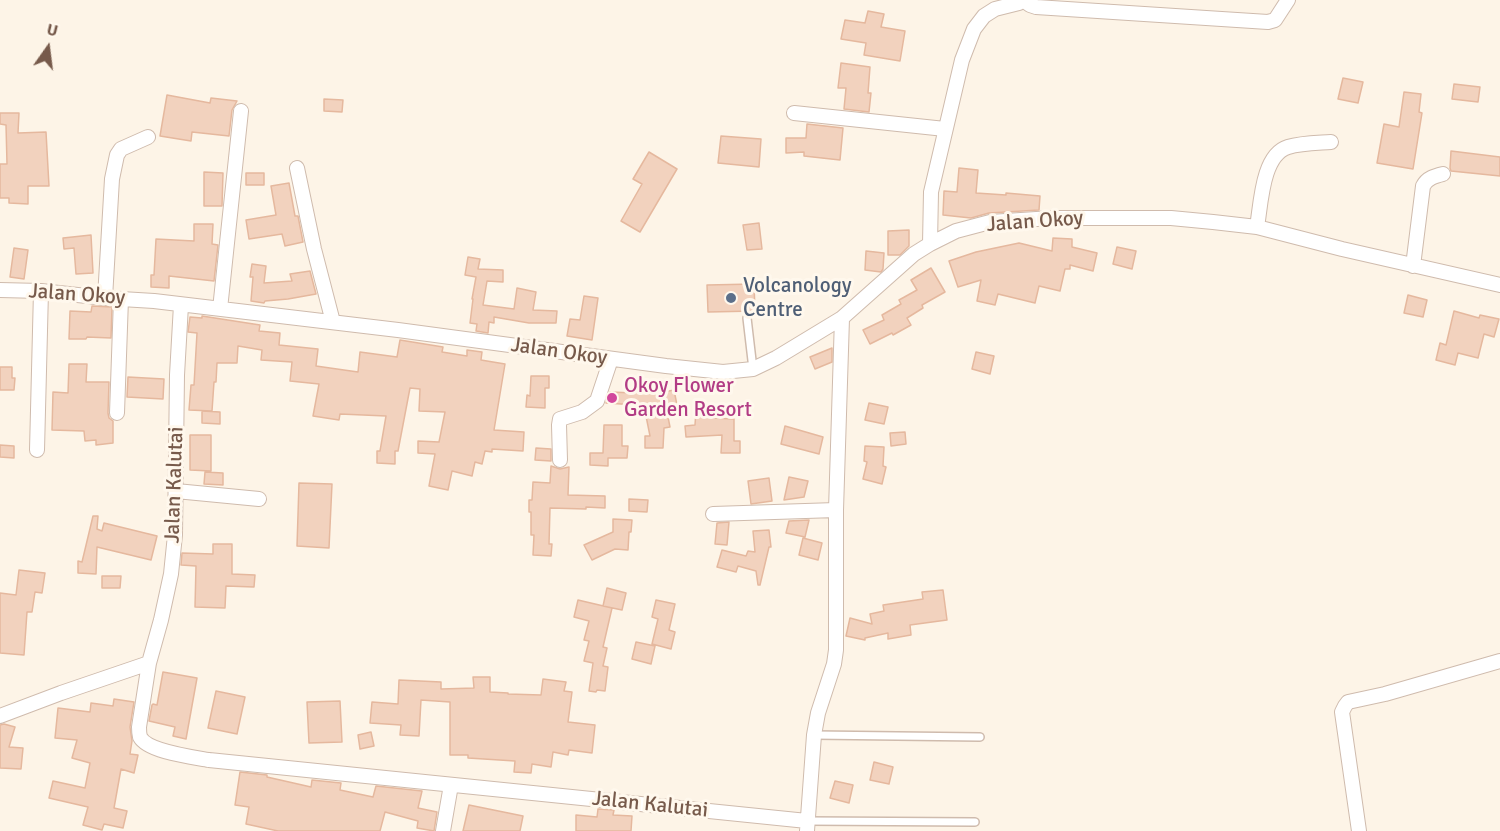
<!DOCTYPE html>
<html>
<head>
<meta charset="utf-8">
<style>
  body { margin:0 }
  #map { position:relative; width:1500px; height:831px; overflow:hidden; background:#fdf4e7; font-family:Signika,sans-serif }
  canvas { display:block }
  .north { position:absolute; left:18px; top:18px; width:60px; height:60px; -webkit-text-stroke:4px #fff8ed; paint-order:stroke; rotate:14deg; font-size:16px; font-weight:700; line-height:24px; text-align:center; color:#775a4b }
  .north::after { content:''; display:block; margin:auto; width:21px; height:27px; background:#775a4b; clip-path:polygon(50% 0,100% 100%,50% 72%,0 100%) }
</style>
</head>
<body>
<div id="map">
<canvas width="1500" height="831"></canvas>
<div class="north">U</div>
</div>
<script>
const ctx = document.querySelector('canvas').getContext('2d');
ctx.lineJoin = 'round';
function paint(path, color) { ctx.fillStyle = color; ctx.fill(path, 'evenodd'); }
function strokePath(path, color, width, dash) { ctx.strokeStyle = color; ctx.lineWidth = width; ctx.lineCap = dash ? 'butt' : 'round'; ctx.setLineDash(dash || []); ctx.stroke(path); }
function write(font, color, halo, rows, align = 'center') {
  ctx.font = font + ' Signika,sans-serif'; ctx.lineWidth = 6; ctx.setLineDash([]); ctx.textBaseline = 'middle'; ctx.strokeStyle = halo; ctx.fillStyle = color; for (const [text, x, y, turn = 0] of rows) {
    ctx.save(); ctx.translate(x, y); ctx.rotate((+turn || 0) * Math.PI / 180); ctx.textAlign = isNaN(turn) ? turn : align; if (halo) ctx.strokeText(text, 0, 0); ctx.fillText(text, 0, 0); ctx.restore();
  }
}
const building = new Path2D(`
  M868 11 884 14 881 27 905 31 900 61 864 55 866 43 841 39 845 20 865 23Z
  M841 63 870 67 868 93H871L869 112 844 109 846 88H838Z
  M1343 78 1363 82 1358 103 1338 99Z
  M1454 84 1480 87 1478 102 1452 99Z
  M1404 92 1421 94 1419 112 1422 113 1413 169 1377 163 1384 124 1399 127Z
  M167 95 210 103 211 98 237 101 232 110 229 136 192 132 191 141 160 136Z
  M324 99 343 100 342 112 324 111Z
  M0 113H19L18 133 46 132 49 186H28V204L9 203V198H0V164H7L6 125 0 124Z
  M807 124 843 128 840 160 804 156V152L786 153V138H806Z
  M721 136 761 139 759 167 718 163Z
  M1451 151 1500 157V176L1451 171 1450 168Z
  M649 152 677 169 640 232 621 221 642 184 633 179Z
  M959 168 978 170 976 193 1006 195V193L1040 196 1039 210 989 213 971 218 943 215 944 191 957 192Z
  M204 172 223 173 222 206H204Z
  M246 173H264V185H246Z
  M289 183 295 216H298L303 242 285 246 282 234 249 239 246 220 276 215 271 186Z
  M759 223 762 249 747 250 743 225Z
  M194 224H213L212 244 218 245 214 281 169 276V288L151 287V275H154L156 239 194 241Z
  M909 230V246L900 255H888V231Z
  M91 235 93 273 76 274 74 248 64 249 63 238Z
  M1053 238 1072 239V247L1097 253 1093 271 1070 265V269H1065L1060 291 1039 286 1035 303 998 294 995 305 977 301 981 280 958 287 949 261 976 252 1019 243 1052 251Z
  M1117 247 1136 251 1132 269 1113 264Z
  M14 248 28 250 24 279 10 277Z
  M866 251 884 253 883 269 881 272 865 270Z
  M468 257 480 259 478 269 503 270V282L487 281 483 305 514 309 517 288 536 292 533 310 557 311 556 323H529L494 317V323L489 322 488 333 476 331 477 324 470 323 473 299H472L476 277 465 275Z
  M252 264 266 266 264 283 292 281 290 274 310 271 316 294 288 299 265 301 264 303 251 301 253 277H250Z
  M931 268 945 292 922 305 923 308 907 318 911 325 893 335 892 333 870 344 863 330 884 320 882 315 901 304 899 300 917 290 911 280Z
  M754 284 755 311 708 312 707 285Z
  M1408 295 1427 300 1423 317 1404 313Z
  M584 296 598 298 592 340 567 336 570 319 580 320Z
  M92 306 112 307 111 338 87 337 86 339H69L70 311 91 312Z
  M1454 311 1479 318 1480 315 1499 319 1494 337 1484 334 1478 358 1458 353 1455 365 1436 360 1440 343 1446 345Z
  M202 316 260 325 259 331 280 333 279 345 318 349 316 366 358 372 360 352 397 357 400 340 443 347 442 352 467 356V350L482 352 481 360 505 364 494 430 524 432 523 451 492 449V452L485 451 482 464 475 462 472 476 452 471 448 490 429 486 435 454 418 453V441L439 442 445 412 419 411 420 389 410 388 398 451H395V464L377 463V451H380L386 416 340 414 339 420 313 416 319 384 290 381 292 362 261 360 262 350 238 346 237 363H217L216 382H214L212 411 189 410 191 385H194L197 333 188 332 190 317 202 318Z
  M832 348V362L815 369 810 357Z
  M976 352 994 356 990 374 972 369Z
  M69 364H87L86 382H109L108 413 109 418 113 421V443L96 445V440L85 441 84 431 52 430 53 392 68 393Z
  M0 367H12V378H15L14 390H0Z
  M531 376H549V388H545V408L526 407 527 395 530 396Z
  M128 377 164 379 163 399 127 397Z
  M653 387 654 394 674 390 677 405 666 407 670 427 664 428 663 448H645V436H650L645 411 637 412 636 405 606 403 610 392 635 393V389Z
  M869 403 888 407 884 424 865 420Z
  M696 410H714L713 418 734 419V441H740V453H721L722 435 686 437 685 426 695 425Z
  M202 411 220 412V424L202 423Z
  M604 425H622V446H628L627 458H608V466L590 465V453H603Z
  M785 426 823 437 819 454 781 444Z
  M905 432 906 444 891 446 890 433Z
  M190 435H211V471L190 470Z
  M0 445 14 446V458L0 457Z
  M865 446 884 447 883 466 886 467 882 484 863 479 867 462 864 461Z
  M536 448 551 449V461L535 460Z
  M551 466 560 469 569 467 568 495 605 496V508L586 507V509L550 508 549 544H552L551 556 533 555 534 535H531V512H529V500H532L533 482 550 483Z
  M205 472 223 473V485L204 484Z
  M789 477 808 481 804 497 784 500Z
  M769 478 772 501 751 504 748 481Z
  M299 483 332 484 329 548 297 546Z
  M629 499 648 500 647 512 629 511Z
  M93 516H98L97 529 102 531 104 523 157 536 151 560 97 547 96 574 78 573V561L82 562Z
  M613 519 632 520 631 532H629L628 550 615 549 592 560 584 545 613 532Z
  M809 520 805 537 786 533 789 521Z
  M729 522 727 545 715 544 717 523Z
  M769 530 771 547H769L760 585H758L756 571 738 566 736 572 717 567 722 550 746 556 748 551 755 552 753 531Z
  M803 538 822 543 818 560 799 555Z
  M213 544H232V574L255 575 254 587 226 586 225 608 195 607 196 566 181 565 182 553 213 554Z
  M19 570 45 573 42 593 35 592 32 612H27L24 655 0 653V593L16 595Z
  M102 576H121L120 588H102Z
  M607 588 626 593 622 610 603 606Z
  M943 590 947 620 910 625 911 635 888 639V633L865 638V640L846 636 850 618 872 624 870 614 884 611 883 605 923 599 922 592Z
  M578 600 612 608 603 647 607 648 603 666 608 667 605 691 597 690 596 692 589 691 593 663 584 661 589 641 584 640 589 621 574 617Z
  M656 600 675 604 669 630 675 632 671 649 652 644 658 619 652 617Z
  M636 642 655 646 651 664 632 659Z
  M163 672 197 678 186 739 173 736 175 727 149 721 152 705 153 704 157 705Z
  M473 677H490V692L508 693V694L541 695 543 679 566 682 564 691 572 692 568 722 595 725 592 753 569 750 568 755 553 752 551 767 532 764 531 773 514 772 515 761 468 758V755H450V702L421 700 419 736 400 735 401 725 370 723 372 702 398 704 399 680 441 682V689L474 688Z
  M216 691 245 697 237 734 208 728Z
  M114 699 134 702 130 727 132 741 130 754 138 755 134 773 121 769 114 808 127 811 123 828 104 824 102 830 83 825 88 807 49 798 53 781 85 788 90 763 72 758 77 740 55 738 58 708 90 712 91 703 113 706Z
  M340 701 342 742 309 743 307 702Z
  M4 724 15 727 9 747 23 748 21 769 0 768V725Z
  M371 732 374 746 360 749 358 735Z
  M874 762 893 767 889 784 870 780Z
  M240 772 267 775V777L311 787 312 780 341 783 340 790 373 797 376 786 422 791 418 808 437 812 434 831 417 828 418 821 385 812 380 831H278L246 824 249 807 235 805Z
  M835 781 853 785 849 803 830 798Z
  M469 805 523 816 520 831H463Z
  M598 809 614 810 613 815 632 816 631 831H576V815L597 817Z`);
paint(building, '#f2d2be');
strokePath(building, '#e5b89e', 1.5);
const service = new Path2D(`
  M747 318 753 369
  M814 735 980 737
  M807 821 975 822`);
const minor = new Path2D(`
  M1023 0 1030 5 1036 7 1268 22 1275 20 1288 0
  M794 113 945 129
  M297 168 314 249 333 322
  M1257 227C1261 204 1262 155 1288 147 1301 143 1317 143 1331 142
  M930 244 931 192 962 60 974 29 984 16 995 9 1019 3 1023 0
  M1413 266 1423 186C1427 178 1435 176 1443 174
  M0 290 41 291 105 298 154 301 398 330 666 366 723 372 753 369 776 358 842 318 914 254 930 244 956 231 990 222 1052 218H1171L1213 222 1257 227 1342 249 1500 285
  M105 298 112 179 117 155 121 149 148 137
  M181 305 177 375 175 535 171 574 161 620 149 663 139 727C139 731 139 733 140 737 148 752 193 757 209 760L807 821
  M220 309 241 111
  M117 413 121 299
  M37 450 41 291
  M560 460 559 425 560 419 582 412 597 401 611 359
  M176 491 259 499
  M713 514 836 510
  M0 716 61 693 149 663
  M443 831 451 785
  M807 831 814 735 818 713 834 664 836 650V510L842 318
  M1359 831 1342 712 1345 706 1348 702 1385 694 1500 661`);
strokePath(service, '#cfbbad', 10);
strokePath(minor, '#cfbbad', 16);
strokePath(service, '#fff', 7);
strokePath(minor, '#fff', 14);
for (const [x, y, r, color] of [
  [731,298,6,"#5c6f8a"],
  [612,398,6,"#d1479c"]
]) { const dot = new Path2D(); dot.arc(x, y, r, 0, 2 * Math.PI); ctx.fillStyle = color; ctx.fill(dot); strokePath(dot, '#fff8ed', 2); }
write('21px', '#775a4b', '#fff8ed', [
  ["Jalan Okoy",1035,222,-4],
  ["Jalan Okoy",77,295,4],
  ["Jalan Okoy",559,352,8],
  ["Jalan Kalutai",175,485,-88],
  ["Jalan Kalutai",650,805,6]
]);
write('21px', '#4e5e75', '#fff8ed', [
  ["Volcanology",743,286],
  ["Centre",743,310]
], 'left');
write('21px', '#b23c85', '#fff8ed', [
  ["Okoy Flower",624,386],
  ["Garden Resort",624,410]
], 'left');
</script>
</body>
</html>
